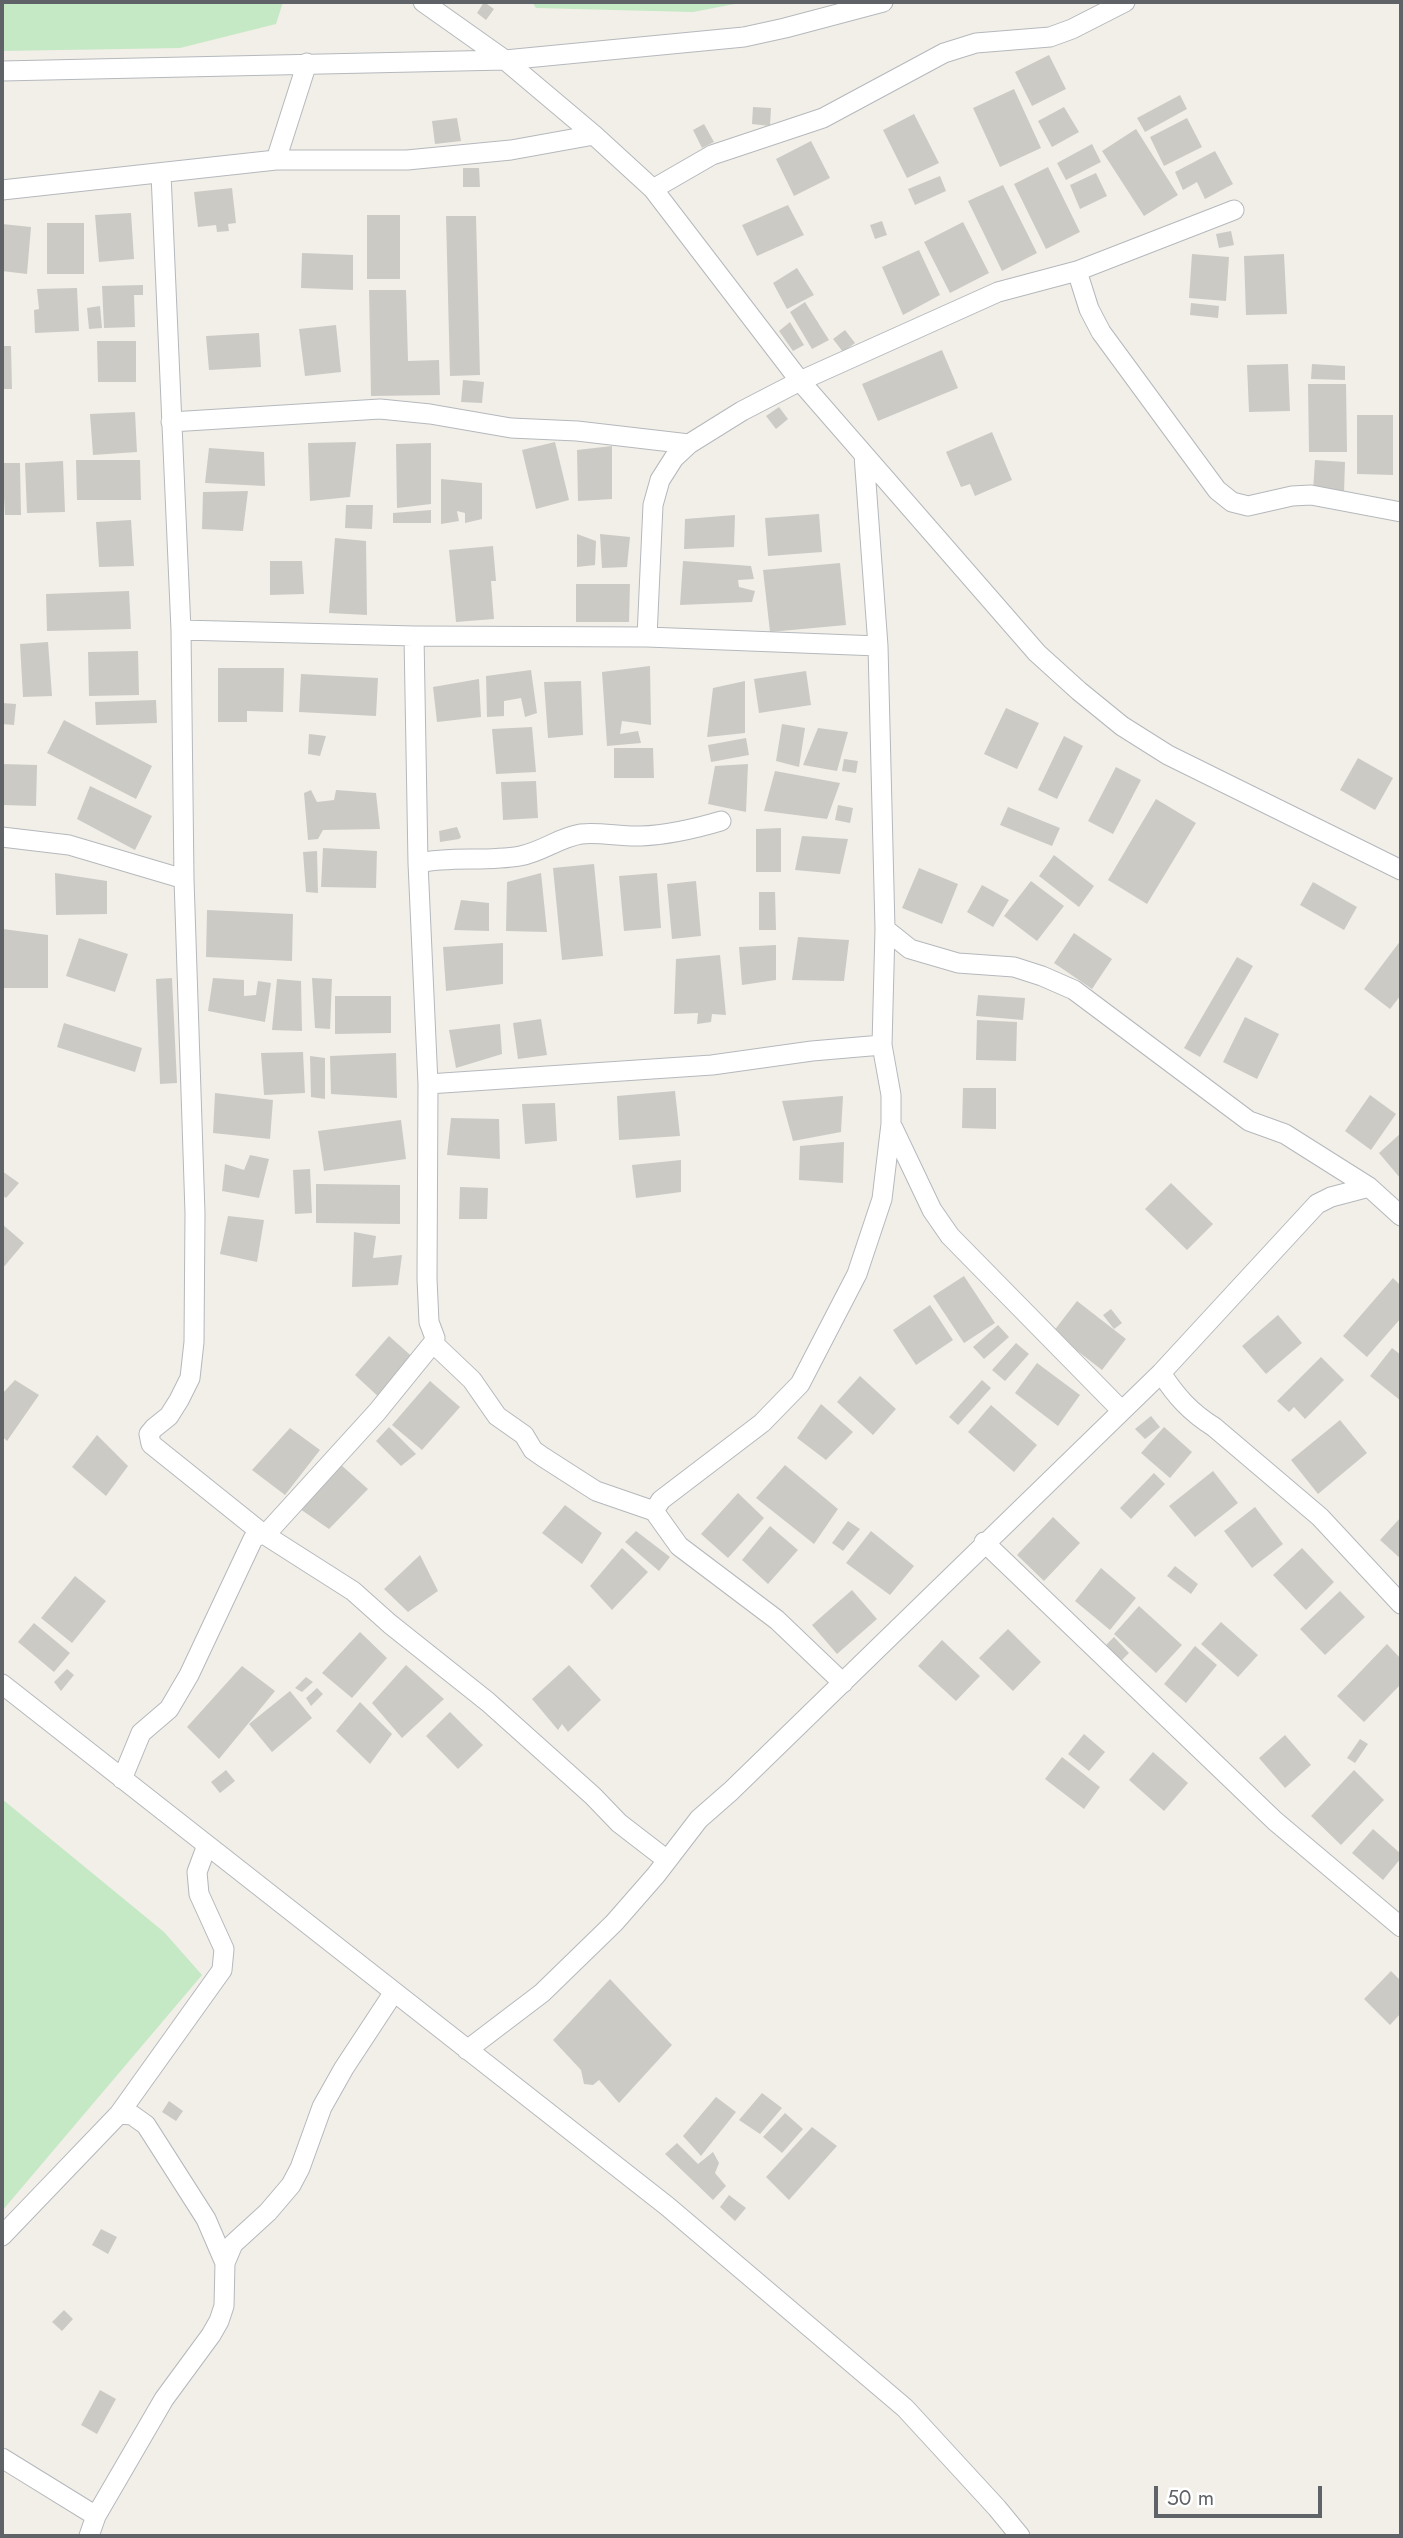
<!DOCTYPE html>
<html>
<head>
<meta charset="utf-8">
<style>
  body { margin:0 }
  #map { position:relative; width:1403px; height:2538px; overflow:hidden; background:#f1efe8; font-family:Jost,sans-serif }
  canvas { display:block }
  .frame { position:absolute; inset:0; border:4px solid #5f6368; pointer-events:none }
  .scale { position:absolute; left:1154px; top:2486px; width:168px; height:32px; box-sizing:border-box; border:4px solid #5f6368; border-top:0; padding-left:9px; font-size:21px; line-height:24px; white-space:nowrap; color:#5f6368; -webkit-text-stroke:5px #fff; paint-order:stroke }
</style>
</head>
<body>
<div id="map">
<canvas width="1403" height="2538"></canvas>
<div class="frame"></div>
<div class="scale">50 m</div>
</div>
<script>
const ctx = document.querySelector('canvas').getContext('2d');
ctx.lineJoin = 'round';
function paint(path, color) { ctx.fillStyle = color; ctx.fill(path, 'evenodd'); }
function strokePath(path, color, width, dash) { ctx.strokeStyle = color; ctx.lineWidth = width; ctx.lineCap = dash ? 'butt' : 'round'; ctx.setLineDash(dash || []); ctx.stroke(path); }
paint(new Path2D(`
  M2 2H283L276 24 180 48 2 51Z
  M532 2H745L693 12 536 8Z
  M2 1799 164 1932 202 1975 2 2211Z`), '#c5e8c5');
paint(new Path2D(`
  M484 2 494 9 486 20 477 13Z
  M1049 55 1066 89 1032 106 1015 72Z
  M1014 89 1041 148 1000 167 973 108Z
  M1180 95 1187 109 1145 132 1137 118Z
  M753 107 771 108 770 126 752 124Z
  M1064 107 1079 132 1052 147 1038 121Z
  M914 114 939 163 907 178 883 130Z
  M457 118 461 141 435 144 432 121Z
  M1187 118 1202 147 1164 166 1150 137Z
  M704 124 714 142 702 148 693 130Z
  M1136 129 1178 195 1144 216 1102 151Z
  M811 141 830 178 794 196 776 159Z
  M1092 144 1101 162 1066 180 1057 163Z
  M1215 151 1233 184 1205 199 1197 182 1183 190 1175 172Z
  M1048 167 1080 232 1046 249 1014 184Z
  M463 168H479L480 187H463Z
  M1096 173 1107 196 1080 209 1070 185Z
  M940 176 946 191 915 205 908 189Z
  M1003 185 1037 253 1002 271 968 201Z
  M232 188 236 223 228 224 229 231 217 232 216 225 198 227 194 192Z
  M788 205 804 235 757 256 742 225Z
  M131 213 134 259 99 262 95 215Z
  M367 215H400V279H367Z
  M446 216H476L480 375 450 376Z
  M882 221 887 235 875 239 870 225Z
  M963 222 989 273 950 293 924 242Z
  M47 223H84V274H47Z
  M2 224 31 227 27 274 2 271Z
  M1231 231 1234 245 1219 248 1216 234Z
  M919 250 940 295 903 315 882 267Z
  M302 253 353 255V290L301 288Z
  M1192 254 1229 257 1226 301 1189 298Z
  M1284 254 1287 314 1246 315 1244 256Z
  M797 268 814 295 787 309 773 283Z
  M143 285V295H134L135 327 104 328 102 286Z
  M77 288 79 331 35 333 34 310 39 309 37 289Z
  M369 290H406L408 361 439 360 440 395 371 396Z
  M805 302 829 340 812 349 790 312Z
  M1191 303 1219 306 1218 318 1190 315Z
  M100 306 102 328 89 329 87 308Z
  M790 322 804 345 793 351 779 331Z
  M336 325 341 372 305 376 299 329Z
  M845 330 855 343 843 352 833 339Z
  M259 333 261 367 209 370 206 336Z
  M97 341H136V382H98Z
  M2 346H11L12 389H2Z
  M942 350 958 388 878 421 862 384Z
  M1288 364 1290 411 1249 412 1247 365Z
  M1312 364 1345 366V380L1311 379Z
  M463 380 484 382 482 403 461 402Z
  M1308 384H1346L1347 452H1309Z
  M779 407 788 419 776 429 766 416Z
  M135 412 137 452 93 455 90 414Z
  M1357 415H1393V475L1357 474Z
  M992 432 1012 480 975 496 970 484 961 487 946 452Z
  M356 442 350 497 310 501 308 443Z
  M555 442 569 500 536 509 522 450Z
  M431 443V504L397 508 396 444Z
  M612 446V499L578 501 577 450Z
  M209 448 264 452 265 486 205 483Z
  M76 460H140L141 500H77Z
  M1315 460 1345 462 1344 493 1313 491Z
  M63 461 65 512 27 513 25 463Z
  M2 463H20L21 515H5Z
  M441 479 482 483V519L465 523V513L457 511 459 521 441 524Z
  M248 491 243 531 202 529 203 492Z
  M346 505H373L372 529 345 528Z
  M431 510V523H393V513Z
  M819 514 822 552 768 556 765 518Z
  M735 515 734 547 684 549 685 519Z
  M131 520 134 566 99 567 96 522Z
  M577 534 596 541 595 565 577 567Z
  M600 534 630 537 627 567 602 568Z
  M335 538 366 541 367 615 329 613Z
  M493 546 496 581H491L494 619 456 622 449 550Z
  M270 561H302L304 594 270 595Z
  M683 561 751 566 754 579 738 580 739 587 755 591 752 602 680 605Z
  M840 563 846 625 770 632 763 570Z
  M576 584H630L629 622H576Z
  M129 591 131 629 47 631 46 594Z
  M48 642 52 696 23 697 20 644Z
  M138 651 139 695 89 696 88 652Z
  M650 666 651 725 622 721 620 734 638 731 641 743 607 746 602 672Z
  M218 668H284L283 712 247 711V722H218Z
  M531 670 537 713 525 717 521 698 504 701V716L487 717 486 676Z
  M806 671 811 705 759 713 754 679Z
  M301 674 378 678 376 716 299 712Z
  M479 679 481 717 437 722 433 687Z
  M581 681 583 735 548 738 544 682Z
  M745 681V733L707 737 713 688Z
  M156 700 157 723 96 725 95 702Z
  M2 703 16 704 14 725 2 724Z
  M1006 708 1039 723 1017 769 984 754Z
  M64 720 152 766 136 799 47 753Z
  M782 724 805 728 799 767 776 761Z
  M532 727 536 772 496 774 492 729Z
  M818 728 848 732 837 771 803 765Z
  M309 734 326 736 320 756 308 754Z
  M1064 736 1083 746 1057 799 1038 790Z
  M746 738 749 755 711 762 708 745Z
  M614 748H653L654 778H614Z
  M1358 758 1393 778 1375 810 1340 790Z
  M844 759 858 761 856 773 842 771Z
  M2 764 37 765 36 806 2 805Z
  M748 764 746 812 708 804 715 766Z
  M1116 767 1141 780 1113 834 1088 821Z
  M775 771 840 783 827 819 764 811Z
  M536 781 538 818 503 820 501 782Z
  M90 786 152 816 135 850 77 819Z
  M311 790 317 802 334 800 336 790 376 793 380 829 323 830 318 839 308 840 304 793Z
  M1156 799 1196 823 1147 904 1108 880Z
  M838 805 853 808 850 823 835 820Z
  M1008 807 1060 828 1052 846 1000 825Z
  M457 827 461 837 459 839 440 842 439 831Z
  M781 828V872H756V829Z
  M802 836 848 839 840 874 795 870Z
  M323 848 377 851 376 888 321 887Z
  M317 851 318 893 306 892 303 852Z
  M1054 855 1094 886 1079 907 1039 876Z
  M594 864 603 956 562 960 553 868Z
  M919 868 958 884 942 924 902 908Z
  M55 873 107 881V914L56 915Z
  M541 873 547 932 506 931 507 882Z
  M657 873 661 928 624 931 619 876Z
  M696 881 701 936 672 939 667 884Z
  M1031 881 1064 906 1037 941 1004 916Z
  M1313 882 1357 907 1344 930 1300 905Z
  M982 885 1009 900 993 927 967 912Z
  M759 892H775L776 930H759Z
  M461 900 489 903V931L454 930Z
  M207 910 293 914 292 961 206 957Z
  M3 929 48 935V988H2Z
  M1074 933 1112 959 1092 989 1054 963Z
  M798 937 849 940 844 981 792 980Z
  M79 938 128 954 115 992 66 976Z
  M1401 940V995L1390 1009 1364 989Z
  M503 943V984L446 991 443 947Z
  M776 945V980L742 985 739 947Z
  M720 955 726 1015 712 1014 711 1022 697 1024 698 1013 674 1014 676 959Z
  M1237 957 1253 966 1200 1057 1184 1048Z
  M172 978 177 1083 160 1084 156 979Z
  M213 978 244 980V996L256 995 258 981 271 983 265 1022 208 1011Z
  M312 978 332 979 330 1029 315 1028Z
  M277 979 301 981 302 1031 272 1030Z
  M978 995 1025 998 1023 1020 976 1016Z
  M335 996H391V1033L335 1034Z
  M1245 1017 1279 1034 1257 1079 1223 1062Z
  M541 1019 547 1055 518 1059 513 1023Z
  M977 1020 1017 1022 1016 1061 976 1060Z
  M64 1023 142 1048 135 1072 57 1047Z
  M500 1024 502 1054 456 1068 449 1030Z
  M303 1052 305 1093 264 1095 261 1053Z
  M396 1053 397 1098 331 1094 330 1056Z
  M310 1056 325 1058V1099L311 1097Z
  M963 1088H996V1129L962 1128Z
  M675 1091 680 1136 619 1140 617 1096Z
  M215 1093 273 1100 270 1139 213 1133Z
  M1370 1095 1396 1114 1371 1150 1345 1131Z
  M843 1096 841 1132 793 1141 782 1101Z
  M555 1103 557 1141 525 1144 522 1104Z
  M451 1118 499 1119 500 1159 447 1155Z
  M401 1120 406 1159 324 1171 318 1131Z
  M1401 1133V1179L1379 1153Z
  M844 1142 843 1183 799 1180 800 1146Z
  M250 1155 269 1159 259 1198 222 1191 225 1164 244 1170Z
  M681 1160V1192L636 1198 632 1165Z
  M310 1169 312 1213 295 1214 293 1170Z
  M2 1171 19 1183 6 1198 2 1195Z
  M1171 1183 1213 1224 1187 1250 1145 1209Z
  M316 1184 400 1185V1224L316 1223Z
  M460 1187 488 1188 487 1219H459Z
  M228 1216 264 1220 257 1262 220 1254Z
  M2 1224 24 1243 2 1269Z
  M354 1232 376 1236 373 1258 402 1255 398 1285 352 1287Z
  M964 1276 995 1323 964 1343 933 1296Z
  M1393 1278 1401 1286V1318L1367 1357 1343 1336Z
  M1077 1301 1126 1339 1102 1370 1053 1332Z
  M930 1305 953 1340 916 1365 893 1330Z
  M1111 1309 1122 1323 1114 1329 1103 1315Z
  M1278 1315 1302 1343 1266 1374 1242 1346Z
  M998 1325 1009 1337 984 1359 973 1347Z
  M389 1336 417 1361 382 1400 355 1375Z
  M1016 1343 1029 1354 1005 1381 992 1370Z
  M1392 1348 1401 1355V1401L1370 1376Z
  M1321 1357 1344 1380 1305 1419 1294 1407 1289 1412 1277 1401Z
  M1037 1363 1080 1395 1058 1426 1015 1393Z
  M860 1376 896 1409 873 1435 837 1402Z
  M15 1380 39 1395 7 1441 2 1436V1394Z
  M982 1380 991 1388 958 1425 949 1417Z
  M430 1381 460 1407 422 1450 392 1425Z
  M821 1404 853 1432 826 1460 797 1438Z
  M991 1405 1037 1445 1014 1472 968 1432Z
  M1151 1416 1160 1427 1145 1439 1135 1429Z
  M1340 1420 1367 1453 1318 1494 1291 1460Z
  M389 1427 416 1454 401 1466 376 1441Z
  M1164 1427 1192 1452 1170 1478 1141 1453Z
  M290 1428 320 1450 285 1495 252 1470Z
  M97 1435 128 1466 106 1496 72 1467Z
  M340 1464 368 1489 329 1529 300 1509Z
  M785 1465 838 1509 814 1544 756 1498Z
  M1213 1471 1238 1503 1195 1537 1169 1506Z
  M1154 1473 1165 1484 1131 1519 1120 1508Z
  M738 1493 764 1518 728 1558 701 1534Z
  M565 1505 602 1533 582 1564 542 1533Z
  M1255 1507 1283 1544 1252 1568 1224 1531Z
  M1053 1517 1080 1543 1044 1581 1017 1555Z
  M1401 1517V1559L1380 1540Z
  M848 1521 860 1529 843 1551 832 1543Z
  M770 1526 798 1550 768 1584 742 1560Z
  M636 1531 670 1557 659 1571 625 1542Z
  M871 1531 914 1566 890 1595 846 1563Z
  M622 1548 648 1572 612 1610 590 1586Z
  M1302 1548 1334 1582 1306 1610 1273 1575Z
  M420 1555 438 1591 408 1612 384 1589Z
  M1175 1566 1198 1584 1191 1594 1167 1576Z
  M1101 1568 1136 1598 1110 1630 1075 1601Z
  M75 1576 106 1601 72 1643 41 1618Z
  M852 1590 877 1619 837 1654 812 1625Z
  M1340 1591 1365 1617 1325 1655 1300 1629Z
  M1139 1606 1182 1645 1156 1673 1114 1634Z
  M1221 1622 1258 1655 1238 1677 1201 1644Z
  M34 1623 70 1653 54 1672 18 1642Z
  M1008 1629 1041 1662 1013 1691 979 1658Z
  M360 1632 387 1658 352 1698 322 1673Z
  M1114 1637 1129 1653 1121 1661 1106 1645Z
  M942 1640 980 1676 956 1701 918 1666Z
  M1387 1644 1401 1659V1684L1364 1722 1337 1696Z
  M1195 1646 1217 1665 1186 1703 1164 1684Z
  M406 1665 444 1699 402 1738 372 1703Z
  M569 1665 601 1700 568 1732 562 1724 558 1730 532 1699Z
  M242 1666 275 1691 219 1759 187 1727Z
  M67 1669 74 1675 61 1691 54 1682Z
  M306 1677 313 1682 302 1692 295 1688Z
  M317 1688 323 1694 311 1706 306 1698Z
  M290 1691 312 1718 272 1752 249 1724Z
  M360 1702 392 1734 370 1764 336 1731Z
  M450 1712 483 1745 458 1769 426 1736Z
  M1084 1734 1105 1752 1089 1771 1068 1754Z
  M1285 1735 1311 1765 1285 1788 1259 1758Z
  M1360 1739 1368 1744 1355 1763 1347 1758Z
  M1153 1752 1188 1783 1164 1811 1129 1780Z
  M1062 1757 1100 1787 1084 1809 1045 1779Z
  M226 1770 235 1781 220 1793 211 1782Z
  M1354 1770 1384 1800 1341 1845 1311 1816Z
  M1373 1829 1401 1854V1858L1383 1880 1352 1853Z
  M1391 1971 1401 1981V2013L1390 2025 1364 1999Z
  M610 1979 672 2045 619 2103 599 2080 593 2085 584 2084 581 2070 553 2040Z
  M762 2093 782 2108 760 2134 739 2120Z
  M716 2097 736 2112 701 2156 683 2136Z
  M169 2101 183 2111 176 2121 162 2112Z
  M785 2113 803 2129 782 2153 763 2137Z
  M812 2127 837 2146 789 2200 766 2177Z
  M677 2143 698 2164 713 2152 719 2163 715 2173 726 2186 713 2200 665 2154Z
  M729 2195 746 2208 735 2221 720 2207Z
  M101 2229 117 2237 108 2254 92 2245Z
  M64 2310 73 2319 62 2331 52 2322Z
  M100 2390 116 2399 97 2434 81 2425Z`), '#cccac5');
const minor = new Path2D(`
  M423 2 505 60 594 135 653 189 800 381 1037 653 1079 691 1122 726 1168 755 1401 870
  M2 71 505 60 744 37 785 28 883 2
  M276 160 307 63
  M161 174 181 630 184 879 195 1213 194 1342 190 1378 179 1400 169 1416 154 1428 149 1434 151 1444 262 1533 353 1591 390 1624 488 1702 593 1796 619 1823 667 1860
  M653 189 712 155 823 118 944 53 976 43 1050 37 1072 29 1125 2
  M2 190 276 160H407L511 150 594 135
  M1077 271 1089 309 1101 332 1217 490 1232 502 1248 506 1292 496 1311 495 1401 512
  M171 422 380 409 430 414 511 428 577 431 689 444
  M181 630 414 636 647 637 878 646
  M414 636 418 863 428 1084 427 1279 429 1322 435 1338 433 1343 472 1380 497 1416 524 1435 533 1450 543 1457 596 1491 654 1511
  M647 637 653 505 660 480 674 458 689 444 742 411 800 381 998 292 1077 271 1234 210
  M2 837 69 845 184 879
  M418 863C452 856 486 862 520 856 542 852 560 837 581 834 601 832 621 837 641 836 668 835 694 829 721 821
  M885 929 910 949 958 963 1014 967 1042 976 1074 990 1249 1121 1285 1134 1369 1187 1401 1216
  M428 1084 712 1065 812 1051 882 1045
  M893 1128 932 1210 950 1236 1121 1410
  M1161 1373C1176 1396 1190 1412 1214 1427L1320 1517 1401 1604
  M266 1534 377 1412 433 1343
  M984 1542 1275 1821 1401 1927
  M843 1683 777 1620 679 1546 654 1511 661 1500 762 1423 800 1384 857 1274 882 1199 891 1124V1095L882 1045 885 929 878 646 864 455
  M2 1684 667 2206 905 2408 997 2508 1020 2536
  M122 1779 141 1733 169 1709 189 1675 253 1539 262 1533
  M467 2050 542 1993 614 1923 656 1875 699 1819 731 1791 1161 1373 1317 1204 1331 1197 1369 1187
  M119 2114 132 2115 146 2125 206 2219 225 2263
  M2 2236 119 2114 222 1970 224 1949 199 1894 197 1872 207 1845
  M2 2458 96 2516
  M89 2536 96 2516 164 2399 211 2335 219 2321 224 2306 225 2263 233 2244 268 2212 291 2185 300 2168 322 2107 344 2068 394 1992`);
strokePath(minor, '#b5b8bc', 21);
strokePath(minor, '#fff', 19);
</script>
</body>
</html>
